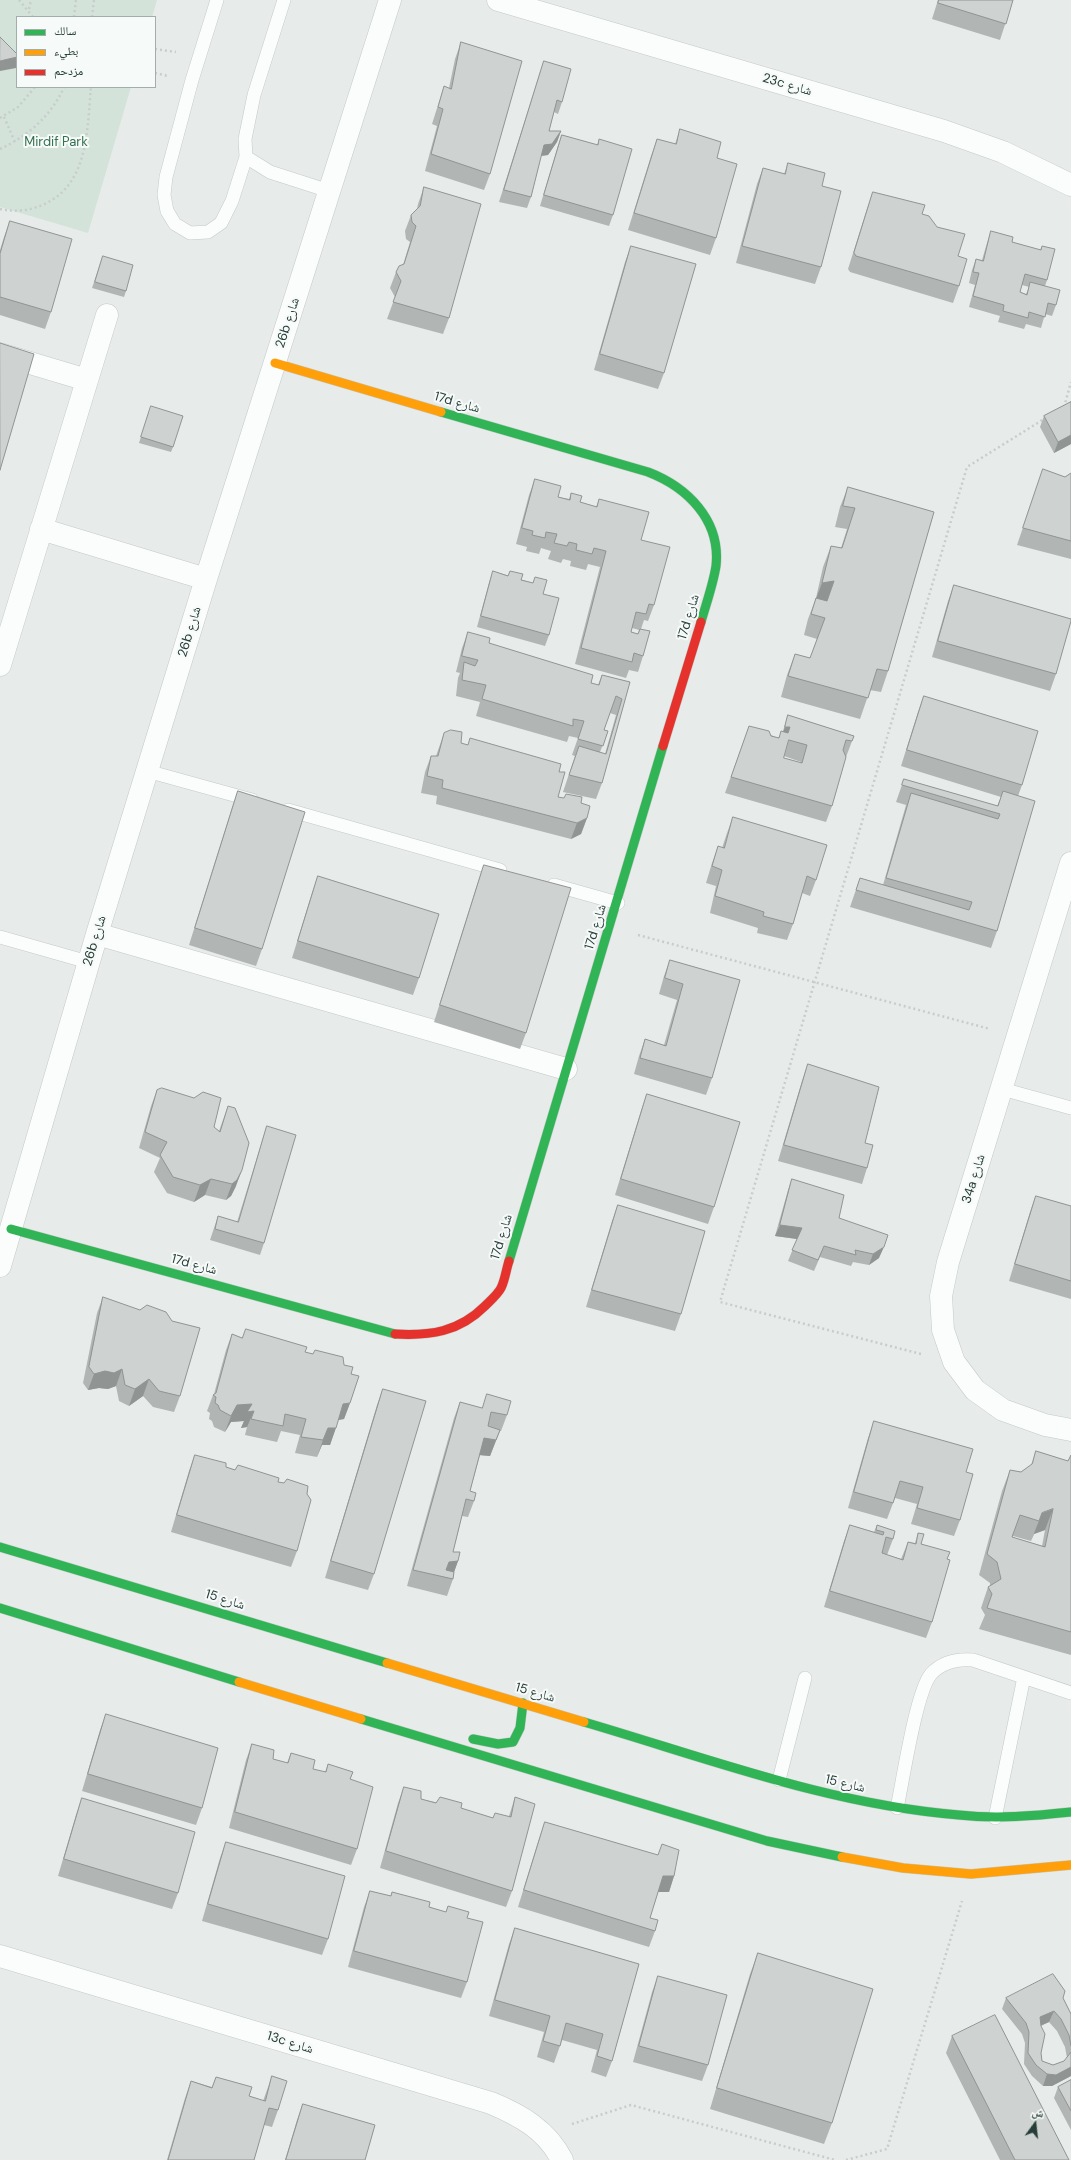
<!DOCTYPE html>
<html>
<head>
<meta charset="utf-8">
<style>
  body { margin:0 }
  #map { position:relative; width:1071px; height:2160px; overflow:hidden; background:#e7ecea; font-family:"DM Sans","Noto Naskh Arabic",sans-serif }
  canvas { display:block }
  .legend { position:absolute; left:16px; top:16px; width:140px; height:72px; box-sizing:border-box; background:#f6faf8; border:1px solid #a3aeac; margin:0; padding:5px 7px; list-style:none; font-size:12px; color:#273d39 }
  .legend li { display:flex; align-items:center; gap:8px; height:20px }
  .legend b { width:20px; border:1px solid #a3aeac }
  .north { position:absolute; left:1015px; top:2104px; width:40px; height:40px; -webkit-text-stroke:3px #f6faf8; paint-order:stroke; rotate:15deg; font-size:11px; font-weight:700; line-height:16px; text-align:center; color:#273d39 }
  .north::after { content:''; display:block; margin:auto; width:14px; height:18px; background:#273d39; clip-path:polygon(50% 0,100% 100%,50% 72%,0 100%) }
</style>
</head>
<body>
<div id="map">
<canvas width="1071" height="2160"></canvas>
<ul class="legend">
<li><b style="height:5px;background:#30b455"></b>سالك</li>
<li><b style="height:5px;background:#ff9f0a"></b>بطيء</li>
<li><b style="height:5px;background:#e5322d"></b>مزدحم</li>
</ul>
<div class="north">ش</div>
</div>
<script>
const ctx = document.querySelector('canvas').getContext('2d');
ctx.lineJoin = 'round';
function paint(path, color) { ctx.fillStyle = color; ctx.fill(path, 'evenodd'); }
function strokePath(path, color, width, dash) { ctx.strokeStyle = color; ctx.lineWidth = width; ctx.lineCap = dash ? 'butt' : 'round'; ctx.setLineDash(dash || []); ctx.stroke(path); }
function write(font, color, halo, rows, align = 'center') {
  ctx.font = font + ' "DM Sans","Noto Naskh Arabic",sans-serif'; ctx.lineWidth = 4; ctx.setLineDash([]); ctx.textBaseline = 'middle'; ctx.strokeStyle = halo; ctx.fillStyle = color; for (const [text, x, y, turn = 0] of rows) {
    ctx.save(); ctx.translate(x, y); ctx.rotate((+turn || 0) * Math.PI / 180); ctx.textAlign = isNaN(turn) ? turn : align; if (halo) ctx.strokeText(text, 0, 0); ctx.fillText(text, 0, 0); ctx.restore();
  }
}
paint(new Path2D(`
  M0 0H157L152 17H17V87H131L88 233 0 207Z`), '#d3e3d9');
const lane = new Path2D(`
  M217 0 192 80 166 177 164 195 167 211 175 224 190 233 208 232 221 223 232 201 246 157 245 139 254 95 284 0
  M246 157 270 172 329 191
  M147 771 252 800
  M288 810 500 870
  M554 885 618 903
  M0 937 88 962
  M1002 1089 1071 1108
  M779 1780 805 1678
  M897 1808C903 1780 916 1692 931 1674 942 1662 958 1659 973 1660L1071 1693
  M995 1818 1024 1677`);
const street = new Path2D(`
  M498 0 944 131 1003 152 1071 185
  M0 354 87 380
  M41 529 206 579
  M0 665 107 315
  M1071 863 948 1262 941 1296 943 1330 954 1362 975 1390 1003 1410 1045 1425 1071 1430
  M97 934 566 1069
  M0 1266 97 934 206 579 390 0
  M0 1956 491 2103C520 2115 547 2130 562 2160`);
const fast = new Path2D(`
  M441 412 648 472C687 487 721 520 716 566 713 585 706 604 701 622
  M11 1229 395 1334
  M509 1261 663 746
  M0 1547 387 1663
  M0 1608 239 1682
  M361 1719 767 1841 842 1857
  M584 1722C707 1758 831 1805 959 1815 997 1819 1034 1816 1071 1812
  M473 1739 498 1744 513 1742 520 1728 523 1703`);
const slow = new Path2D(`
  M275 363 441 412
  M387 1663 584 1722
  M239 1682 361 1719
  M842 1857 903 1868 971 1874 1071 1865`);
const jam = new Path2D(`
  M663 746 701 622
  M395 1334C430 1336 459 1332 485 1306 490 1301 498 1294 501 1288 505 1280 506 1270 509 1261`);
strokePath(lane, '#c4c9c7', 14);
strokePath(street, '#c4c9c7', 23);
strokePath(fast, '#c4cac8', 10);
strokePath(slow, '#c4cac8', 10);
strokePath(jam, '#c4cac8', 10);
strokePath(new Path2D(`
  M19 0 33 17
  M29 9 31 0
  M74 17 76 0
  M92 17 94 0
  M155 49 176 52
  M155 73 168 76
  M4 117 15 142
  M0 118 18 107 35 87
  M0 149C28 136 52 115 64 87
  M0 209C14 212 29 211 42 205 89 186 87 129 91 87
  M1064 407 1071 382
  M638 935 990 1029
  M921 1354 720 1302 967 467 1044 419
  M572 2124 631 2105 835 2160
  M846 2160 887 2149 962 1901`), '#c7cdcc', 2.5, [2, 3]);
strokePath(lane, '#fbfcfc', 13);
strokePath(street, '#fbfcfc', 22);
strokePath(fast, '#30b455', 9);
strokePath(slow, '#ff9f0a', 9);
strokePath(jam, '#e5322d', 9);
paint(new Path2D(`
  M938 0H1013L1000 40 932 19Z
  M461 42 490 174 484 190 425 171 437 126 432 124 444 86 449 88 455 59Z
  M544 61 562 102 558 114 554 112 549 131H561L557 142 548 155 541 156 531 197 527 208 499 202 540 73Z
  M680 129 717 158 716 238 710 255 628 230 651 156 657 139 675 144Z
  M562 135 597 145 599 139 613 215 609 226 540 206 558 146Z
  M788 163 822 186 821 267 815 284 736 263 757 184 763 168 784 174Z
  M424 187 449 318 443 334 387 319 395 297 390 288 396 272 403 265 410 242 406 239 405 231 411 215 417 209 418 204Z
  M873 192 922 214 958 256 959 286 953 303 850 272 848 269 867 209Z
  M10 221 51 312 45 329 0 315V250L4 237Z
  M991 231 1012 242 1040 250 1042 246 1047 280 1045 286 1056 305 1052 316 1045 314 1041 328 1026 324 1024 329 998 322 1000 316 969 307 975 285 969 283 972 270 976 259 982 260 987 243ZM1022 285 1029 287 1026 294 1020 292Z
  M631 246 664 373 658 389 594 370 625 262Z
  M103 256 126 291 124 297 92 288Z
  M1071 402V444L1054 453 1040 427 1044 416Z
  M149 412 173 447 171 452 139 443Z
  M1043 469 1065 477 1071 473V559L1017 545Z
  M535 479 558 497 569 499 571 493 580 502 596 507 599 499 641 540 654 605 648 621 644 620 641 629 643 656 638 672 629 670 626 678 575 664 600 567 588 564 586 570 570 566 571 561 563 559 561 563 548 559 551 551 541 548 539 554 526 551 527 547 516 544 529 495ZM632 628 639 630 638 634 631 632Z
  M848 487 934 512 888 671 881 692 870 690 860 719 781 697 787 675 795 654 810 658 817 639 804 635 808 619 816 598 823 567 831 546 841 548 847 529 835 527 840 507Z
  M493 571 533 583 535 577 543 594 549 635 545 646 477 627 489 583Z
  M954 585 1056 674 1050 691 932 657 948 601Z
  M468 632 489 643 591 683 598 685 602 675 630 682 602 783 596 799 563 792 575 756 572 755 578 738 569 736 567 742 476 716 480 702 456 696 458 678 460 673 456 672 462 648ZM610 713 616 715 605 754 600 752 608 731 604 730Z
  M924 696 1022 785 1018 796 997 931 991 948 850 907 860 878 883 885 906 805 896 802 904 779 997 806 1001 797 901 766 918 712Z
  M788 715 854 736 846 757 832 806 826 822 725 793 749 726 778 738 783 731ZM784 756 801 762V763L784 758Z
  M444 733 461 743 559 772 558 797 581 803 587 818 581 834 571 839 436 804 437 796 421 793 425 772 431 756H436Z
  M238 791 262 949 256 966 189 945 232 808Z
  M733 817 816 880 810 896 802 893 793 924 787 940 757 933 758 928 710 913 716 886 706 883 712 863 718 846 722 848 727 833Z
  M484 865 526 1033 520 1049 434 1022 478 882Z
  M318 876 419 978 413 995 292 958 312 893Z
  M670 960 740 980 712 1078 706 1095 634 1074 639 1056 645 1039 664 1045 677 1000 659 994 664 976Z
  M808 1064 865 1143 867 1168 862 1184 778 1161 802 1081Z
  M157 1090 214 1127 219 1131 228 1106 236 1186 231 1196 226 1200 205 1195 194 1202 167 1193 154 1172 160 1158 139 1148 151 1106Z
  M647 1094 714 1207 708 1224 615 1195 641 1111Z
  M267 1126 264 1243 260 1255 210 1240 218 1216 237 1222 263 1138Z
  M792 1179 839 1218 879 1258 869 1265 853 1262 851 1266 820 1257 814 1271 788 1261 797 1239 775 1236 788 1190Z
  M1036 1196 1071 1206V1299L1009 1281 1030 1212Z
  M618 1205 681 1314 675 1331 586 1307 612 1221Z
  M103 1297 180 1396 174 1412 153 1407 143 1396 129 1406 119 1401 116 1386 108 1389 99 1388 88 1390 83 1383 97 1313Z
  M232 1334 242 1338 305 1352 344 1365 351 1374 350 1403 344 1419 338 1420 330 1445H322L317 1457 295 1453 300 1435 281 1431 277 1442 245 1435 247 1427 241 1428 244 1421 231 1422 225 1432 214 1427 212 1421 209 1419 210 1413 207 1411 213 1395 214 1394 226 1350Z
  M383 1389 374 1574 368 1590 325 1578 377 1405Z
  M460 1402 507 1415 501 1431H500L490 1456 480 1455 470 1491 474 1501 468 1517 462 1516 453 1552 458 1561 454 1572 453 1579 447 1596 407 1586 454 1418Z
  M874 1421 966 1472 960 1520 954 1536 911 1524 917 1504 895 1498 887 1519 848 1508 868 1438Z
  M1036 1451 1068 1461 1071 1455V1655L979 1629 985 1615 981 1608 988 1587 990 1586V1583L979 1575 1002 1491 1010 1470 1021 1472 1031 1465ZM1045 1530 1042 1546 1012 1537 1013 1536 1031 1541 1034 1534Z
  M195 1455 226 1467 278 1482 297 1551 291 1567 171 1532 189 1471Z
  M850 1525 874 1532 877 1525 893 1539 887 1555 901 1559 908 1542 915 1543 918 1533 921 1544 947 1559 932 1622 926 1638 824 1607 844 1541Z
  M106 1714 202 1808 196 1825 82 1791 100 1730Z
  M252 1744 273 1759 287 1763 291 1753 313 1769 325 1772 328 1764 353 1772 350 1780 357 1849 351 1865 229 1828 246 1760Z
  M404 1787 421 1799 461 1808 493 1818 509 1816 515 1797 512 1891 506 1907 380 1868 398 1803Z
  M82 1798 178 1893 172 1909 58 1876 76 1815Z
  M545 1822 674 1876 669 1892H658L650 1918 655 1931 649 1947 518 1907 539 1839Z
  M226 1842 328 1939 322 1955 202 1921 220 1858Z
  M370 1891 391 1896 392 1892 429 1907 446 1912 448 1906 467 1918V1982L461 1998 348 1967 364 1907Z
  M515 1928 639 1964 612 2061 606 2077 591 2072 597 2050 562 2040 554 2063 537 2057 544 2032 489 2016 509 1944Z
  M758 1953 832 2123 824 2144 710 2109 750 1974Z
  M658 1976 708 2065 702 2081 633 2062 652 1992Z
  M1006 1998H1063L1071 2014V2076L1052 2086H1043L1032 2076 1024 2064 1025 2043 1022 2034 1002 2009ZM1049 2022 1057 2031 1065 2047 1067 2058 1064 2061 1053 2065 1042 2061 1041 2053V2026Z
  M952 2036 1069 2160H1000L946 2053Z
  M272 2076 278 2110 272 2127 264 2125 254 2160H167L185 2098 191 2081 212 2087 216 2077 249 2096 263 2101Z
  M1071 2080V2130L1054 2098 1058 2087Z
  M303 2104 365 2160H285L297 2120Z`), '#b1b5b4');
paint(new Path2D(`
  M17 57V65L16 68 0 71V61Z
  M561 131 557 142 548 155 540 156 544 145Z
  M1071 435V444L1054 453 1058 442Z
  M834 581 827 602 814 604 822 583Z
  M785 727H790L784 743H779Z
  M587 818 581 834 571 839 577 823Z
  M242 1170 236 1186 231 1196 226 1200 232 1184Z
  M211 1179 205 1195 194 1202 200 1185Z
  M780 1225 802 1228 797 1239 775 1236Z
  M884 1247 879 1258 869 1265 873 1254Z
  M122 1369 116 1386 108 1389 99 1388 88 1390 94 1374 105 1371Z
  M149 1379 143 1396 129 1406 135 1389Z
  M350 1403 344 1419 338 1420 343 1404Z
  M252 1404 254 1411 247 1427 241 1428 244 1421 231 1422 225 1432 231 1416 237 1405Z
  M328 1428H336L330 1445H322L317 1457 323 1440Z
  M500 1430 490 1456 478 1455 484 1438Z
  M1053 1509 1045 1530 1034 1534 1031 1541 1042 1513Z
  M458 1561 452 1578 443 1577 449 1562Z
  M663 1876H674L669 1892H657Z
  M1054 2011 1049 2022 1035 2028 1040 2017Z
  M1071 2067V2076L1052 2086H1043L1047 2074Z`), '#909492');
const building = new Path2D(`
  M939 0H1013L1006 24 938 3Z
  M0 37 17 54V57L0 61Z
  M461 42 522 61 490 174 431 154 443 109 438 107 444 86 451 89Z
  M544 61 571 69 562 102 557 100 549 131H561L552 144 544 145 531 197 504 190Z
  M680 129 721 142 717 158 737 164 716 238 634 213 657 139 676 144Z
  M562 135 598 145 599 139 632 149 613 215 544 195Z
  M788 163 825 173 822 186 841 191 821 267 742 246 763 168 785 174Z
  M424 187 481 204 449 318 393 302 401 281 396 272 399 266 404 264 416 226 412 222 411 215 420 206Z
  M873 192 925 205 922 214 929 216 937 227 965 234 958 256 967 259 959 286 856 256 854 253Z
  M10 221 72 239 51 312 0 297V254Z
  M991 231 1013 237 1012 242 1041 250 1042 246 1055 249 1047 280 1025 274 1020 292 1027 295 1030 282 1060 290 1056 305 1048 303 1045 317 1029 312 1028 318 1003 311 1004 305 973 296 979 273 973 272 976 259 983 261Z
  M631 246 696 264 664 373 600 354Z
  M103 256 133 265 126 291 95 282Z
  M0 343 34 354 0 470Z
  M1071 402V435L1058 442 1044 416Z
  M151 406 183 416 173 447 141 437Z
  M1043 469 1065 477 1071 473V541L1023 528Z
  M535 479 561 486 558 497 570 500 571 493 582 496 580 502 597 507 599 499 649 512 641 540 670 547 654 605 649 604 646 614 636 612 631 632 638 634 640 629 650 631 643 656 634 653 632 662 581 648 606 551 594 548 592 554 576 550 577 544 569 542 567 546 554 543 557 534 546 532 545 538 532 535 533 531 522 528Z
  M848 487 934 512 888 671 877 669 868 698 788 676 795 654 810 658 825 618 811 614 816 598 827 601 834 581 822 583 831 546 842 548 855 508 843 506Z
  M493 571 508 576 510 571 523 574 521 580 533 583 535 577 547 580 543 594 559 598 549 635 481 616Z
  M954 585 1071 619V621L1056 674 938 641Z
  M468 632 490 638 489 643 593 675 591 683 599 685 602 675 630 682 602 783 569 775 579 746 606 754 622 699 616 696 604 730 608 731 603 746 578 739 584 721 573 719V726L482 699 486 685 462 680 464 662 475 666 478 660 462 656Z
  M924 696 1038 731 1022 785 907 750Z
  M788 715 854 736 852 741 846 740 843 750 846 757 832 806 731 777 749 726 769 731 771 736 779 738 781 731 788 733 790 727H785ZM789 740 807 745 802 763 784 758Z
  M451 730 462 732 461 743 468 745 470 738 561 764 559 772H565L558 797 564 798 566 794 582 797 581 803 590 806 587 818 577 823 442 788 443 780 427 776 431 756H438L444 733Z
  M904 779 998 806 1003 791 1035 801 997 931 856 890 860 878 969 910 972 902 886 878 911 793 998 819 1000 814 902 785Z
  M238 791 305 812 262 949 195 928Z
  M733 817 827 845 816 880 807 876 793 924 763 916 764 912 715 896 722 870 712 866 718 846 724 848Z
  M484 865 571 888 526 1033 440 1005Z
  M318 876 439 914 419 978 298 941Z
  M670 960 740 980 712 1078 640 1058 645 1039 666 1046 683 984 665 978Z
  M808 1064 879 1087 865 1143 873 1145 867 1168 784 1145Z
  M162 1088 194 1098 203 1092 221 1098 214 1127 220 1132 228 1106 235 1108 249 1143 242 1170 237 1180 232 1184 211 1179 200 1185 173 1177 160 1155 167 1142 145 1132 157 1090Z
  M647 1094 740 1122 714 1207 621 1179Z
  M267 1126 296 1135 264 1243 215 1229 218 1216 238 1222Z
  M792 1179 844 1195 839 1218 888 1235 884 1247 873 1254 855 1250 856 1255 824 1246 818 1260 792 1250 802 1228 780 1225Z
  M1036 1196 1071 1206V1281L1015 1264Z
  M618 1205 705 1231 681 1314 592 1290Z
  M103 1297 140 1310 147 1305 166 1312 172 1321 200 1328 180 1396 159 1391 149 1379 135 1389 125 1385 122 1369 114 1373 105 1371 94 1374 89 1367Z
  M246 1329 307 1347 305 1352 313 1354 315 1350 343 1357 344 1365 353 1367 351 1374 359 1376 350 1403 343 1404 336 1428H328L323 1440 301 1437 306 1419 285 1414 283 1426 251 1419 254 1411 247 1412 252 1404 237 1405 231 1416 220 1410 218 1405 215 1403 216 1397 213 1395 216 1393 232 1334 242 1338Z
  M383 1389 426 1401 374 1574 331 1561Z
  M487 1394 511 1401 507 1415 491 1412 488 1426 500 1430 496 1440 484 1438 470 1491 476 1493 474 1501 466 1499 453 1552H460L458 1561 449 1562 446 1570 454 1572 453 1579 413 1570 460 1402 482 1408Z
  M874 1421 973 1449 966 1472 973 1474 960 1520 917 1508 923 1487 900 1481 893 1503 854 1492Z
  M1036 1451 1068 1461 1071 1455V1632L987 1608 992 1594 988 1587 1001 1579 997 1562 987 1554 1010 1470 1021 1472 1032 1464ZM1053 1509 1045 1547 1012 1537 1020 1515 1039 1521 1042 1513Z
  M195 1455 226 1463V1467L235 1470 238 1465 279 1478 278 1482 284 1483 287 1479 308 1486 307 1494 311 1500 297 1551 177 1515Z
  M850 1525 883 1535 884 1532 876 1530 877 1525 895 1531 893 1539 886 1537 882 1553 903 1560 908 1542 916 1544 918 1533 924 1534 921 1544 950 1552 947 1559 950 1560 932 1622 830 1591Z
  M106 1714 218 1748 202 1808 88 1774Z
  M252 1744 274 1750 273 1759 288 1763 291 1753 315 1760 313 1769 326 1772 328 1764 353 1772 350 1779 373 1787 357 1849 235 1812Z
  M404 1787 421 1791V1799L436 1803 440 1797 462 1803 461 1808 493 1818 495 1813 511 1817 515 1797 535 1804 512 1891 386 1851Z
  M82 1798 195 1832 178 1893 64 1859Z
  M545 1822 658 1855 662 1844 679 1850 674 1876H663L650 1918 658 1920 655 1931 524 1890Z
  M226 1842 345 1876 328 1939 208 1904Z
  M370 1891 391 1896 392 1892 430 1902 429 1907 446 1912 448 1906 469 1912 467 1918 483 1922 467 1982 354 1951Z
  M515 1928 639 1964 612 2061 597 2056 603 2034 566 2023 560 2046 543 2041 550 2016 495 2000Z
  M758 1953 873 1989 832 2123 717 2088Z
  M1053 1974 1065 1991 1063 1998 1071 2014V2046L1069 2035 1061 2019 1054 2011 1040 2017 1041 2026 1045 2034 1041 2053 1042 2061 1053 2065 1064 2061 1071 2052V2067L1056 2075 1047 2074 1036 2065 1028 2053 1029 2032 1026 2023 1006 1998Z
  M658 1976 727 1995 708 2065 639 2046Z
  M995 2015 1069 2160H1015L952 2036Z
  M272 2076 287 2081 278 2110 269 2108 254 2160H168L191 2081 212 2088 216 2077 252 2087 249 2096 265 2101Z
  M1071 2080V2111L1058 2087Z
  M303 2104 375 2125 365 2160H286Z`);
paint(building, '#ced3d1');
strokePath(building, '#909492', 1);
write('13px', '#273d39', '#f6faf8', [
  ["23c شارع",787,85,16],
  ["26b شارع",288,323,-72],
  ["17d شارع",457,403,16],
  ["17d شارع",689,617,-73],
  ["26b شارع",190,632,-73],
  ["17d شارع",596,927,-73],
  ["26b شارع",95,941,-73],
  ["34a شارع",974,1179,-73],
  ["17d شارع",502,1237,-73],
  ["17d شارع",194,1265,15],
  ["شارع 15",225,1600,17],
  ["شارع 15",535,1693,16],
  ["شارع 15",845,1784,13],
  ["13c شارع",290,2043,17]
]);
write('13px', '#357050', '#f6faf8', [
  ["Mirdif Park",56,143]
]);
</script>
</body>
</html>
